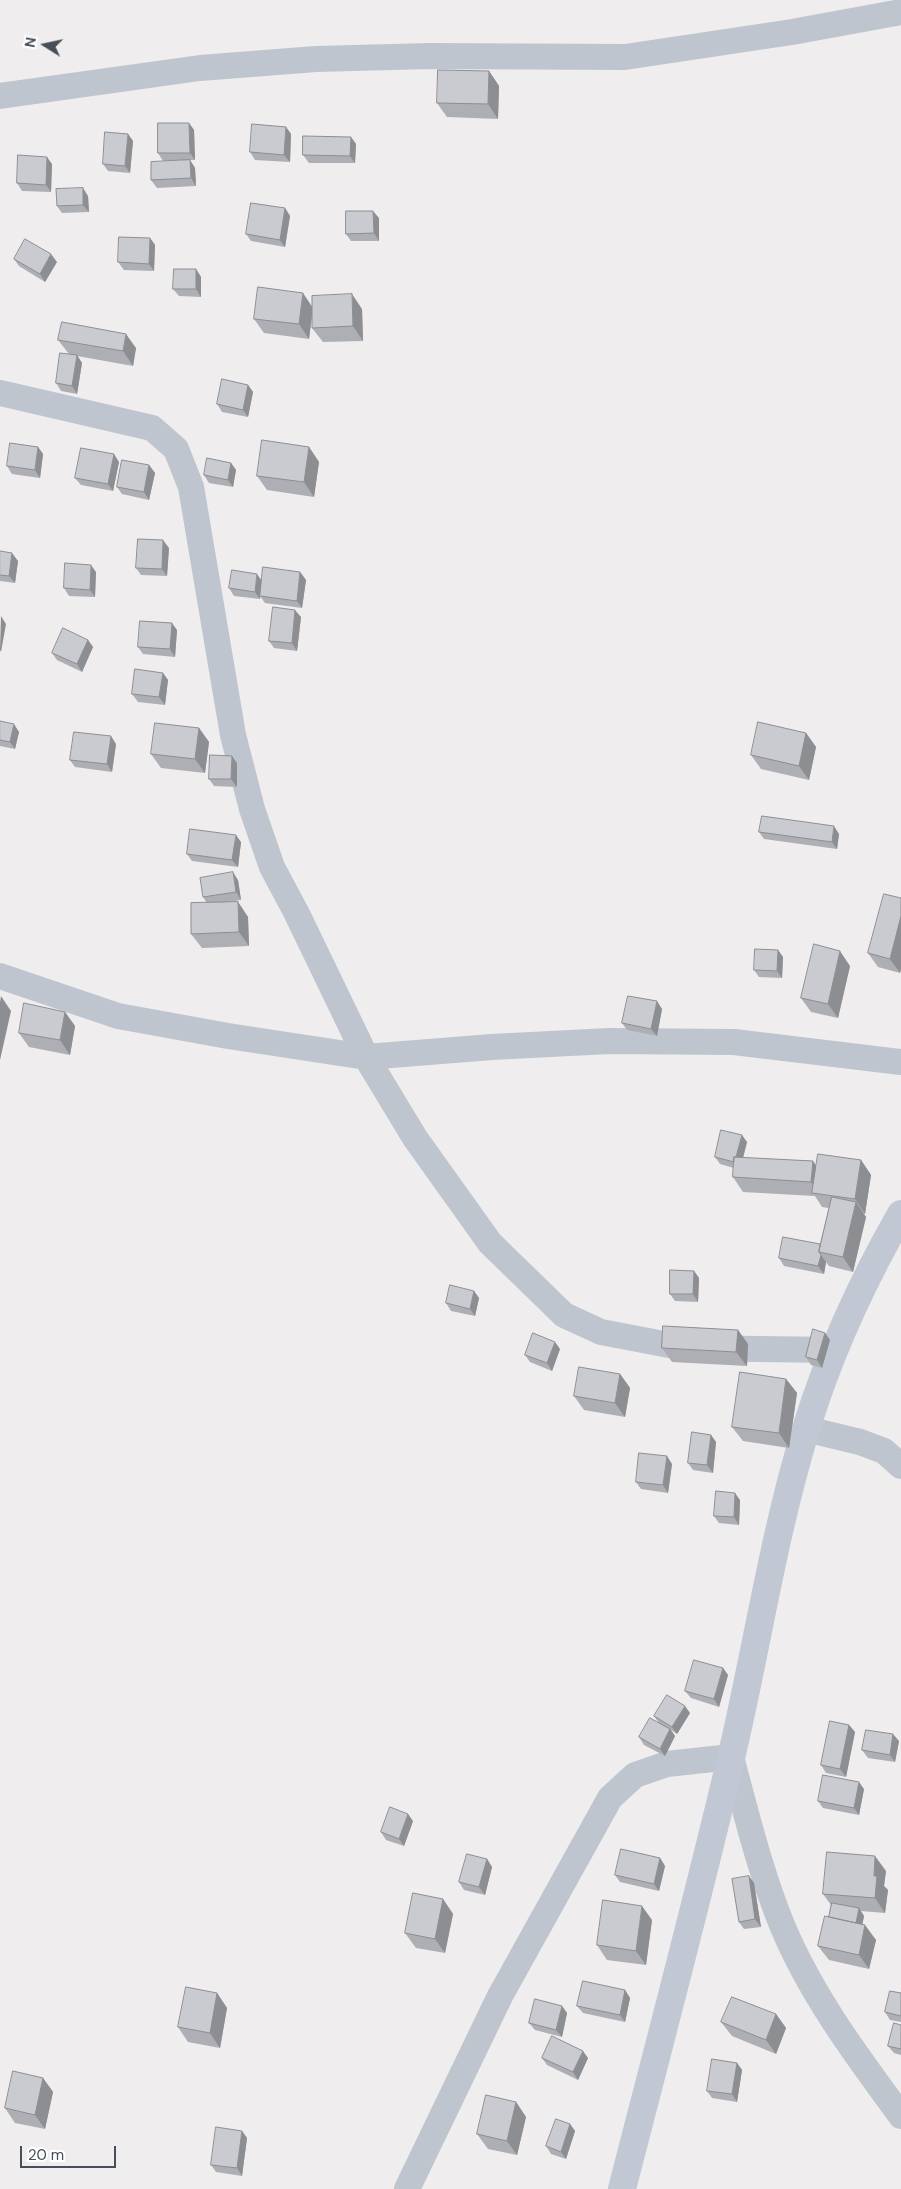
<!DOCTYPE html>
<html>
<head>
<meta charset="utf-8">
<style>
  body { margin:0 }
  #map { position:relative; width:901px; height:2189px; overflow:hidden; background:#efeded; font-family:"DM Sans",sans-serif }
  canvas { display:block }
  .north { position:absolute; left:20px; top:20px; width:50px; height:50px; -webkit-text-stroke:4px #fff; paint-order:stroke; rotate:280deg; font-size:14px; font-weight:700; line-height:20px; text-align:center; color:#474e58 }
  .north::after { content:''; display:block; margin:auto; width:18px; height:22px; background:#474e58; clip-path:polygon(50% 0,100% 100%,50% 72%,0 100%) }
  .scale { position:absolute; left:20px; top:2146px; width:96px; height:22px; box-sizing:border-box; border:2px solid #474e58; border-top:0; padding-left:6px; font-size:15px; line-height:18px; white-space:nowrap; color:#474e58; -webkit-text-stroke:4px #fff; paint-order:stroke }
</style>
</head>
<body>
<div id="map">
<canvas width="901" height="2189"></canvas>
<div class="north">N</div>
<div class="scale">20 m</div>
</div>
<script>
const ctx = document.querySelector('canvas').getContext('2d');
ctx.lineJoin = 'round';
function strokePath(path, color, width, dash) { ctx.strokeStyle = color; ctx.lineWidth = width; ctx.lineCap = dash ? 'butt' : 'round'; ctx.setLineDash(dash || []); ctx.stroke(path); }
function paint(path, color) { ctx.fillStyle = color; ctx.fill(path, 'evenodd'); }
strokePath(new Path2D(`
  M0 96 200 68 316 59 430 56 625 57 792 32 901 12
  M0 393 152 428 176 449 191 487 233 735 252 809 272 867 297 914 366 1057 415 1138 490 1243 564 1315 601 1332 685 1348 834 1350
  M0 976 118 1016 228 1036 366 1057 492 1047 609 1041 734 1042 901 1062
  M806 1429 860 1442 884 1451 901 1466
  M407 2189 500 1996 610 1798 635 1775 667 1764 731 1757C746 1813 760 1871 782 1925 811 1995 857 2056 901 2116`), '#bfc5ce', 26);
strokePath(new Path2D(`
  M622 2189C659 2045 697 1902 731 1758 757 1648 773 1536 806 1429 829 1354 862 1282 901 1214`), '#c1c8d4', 28);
paint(new Path2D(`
  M489 71 499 86 498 119 447 117 437 103Z
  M189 123 194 130 195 160H190L195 168 196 186 157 188 151 180 183 160 163 161 158 153Z
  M286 127 291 134 290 162 255 160 250 152Z
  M128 134 133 141 130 173 108 171 103 164Z
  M351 137 356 144 355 163H309L303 155Z
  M52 164 51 192 22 191 17 183Z
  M88 196 89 212 62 213 57 206Z
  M285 208 290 216 285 247 251 241 246 234Z
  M379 218V241H351L346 234Z
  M150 238 155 245 154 271 124 270 118 262Z
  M14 259 57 262 45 282 19 266Z
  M196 269 201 277V297L179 296 173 289Z
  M312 306 362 309 363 341 323 342 312 328V314L309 339 264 333 254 319Z
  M58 340 136 348 133 366 77 356 82 363 77 394 61 391 56 383 69 354Z
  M248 385 253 392 248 417 222 412 217 404Z
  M38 447 43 454 40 478 12 474 7 466Z
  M309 447 319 462 314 497 267 490 257 476Z
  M119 462 113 491 81 485 75 478Z
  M231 463 236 470 233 487 209 483 204 475Z
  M149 465 155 473 149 500 122 494 117 487Z
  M169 548 167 576 141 575 136 568Z
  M0 551 18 561 15 583 0 581Z
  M96 572 95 597 69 596 64 588Z
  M300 572 306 580 302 608 265 603 260 596V599L234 596 229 588 262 580Z
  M301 617 297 651 274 648 269 641Z
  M177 630 175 657 143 654 138 647Z
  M88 640 93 647 82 672 57 660 52 653Z
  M163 673 168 680 165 705 138 702 132 694Z
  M0 721 19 732 15 749 0 746Z
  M199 728 209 742 205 773 161 768 151 754Z
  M806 733 816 747 809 780 761 769 751 755Z
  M116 744 112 772 75 767 70 760Z
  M237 763V787L214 786 209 779Z
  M759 832 839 834 837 849 764 839Z
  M241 842 238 867 192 861 187 854Z
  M238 880 241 900 222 903 238 902 248 917 249 946 202 948 191 934 207 903 203 897Z
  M901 898V969L900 973 878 967 868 953Z
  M778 950 783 957 782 978 759 977 754 970Z
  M850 966 838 1018 811 1012 801 998Z
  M662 1009 657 1036 627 1030 622 1023Z
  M65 1012 75 1026 70 1055 29 1047 19 1033Z
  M747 1142 743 1158 813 1161 816 1166 861 1160 871 1175 865 1214 863 1213 866 1217 853 1272 829 1266 826 1262 824 1274 784 1266 779 1258 820 1244 829 1208 822 1207 815 1196 743 1192 733 1177 734 1168 720 1164 715 1157Z
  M694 1271 699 1278 698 1302 675 1301 670 1294Z
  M474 1291 479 1298 475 1316 451 1311 446 1303Z
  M738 1330 748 1344 747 1366 672 1362 662 1348Z
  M825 1333 830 1340 822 1368 811 1365 806 1357Z
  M560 1349 552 1371 530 1362 525 1355Z
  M620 1374 630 1388 625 1417 584 1410 574 1396Z
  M786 1379 797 1393 789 1448 743 1441 732 1427Z
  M711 1435 716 1442 713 1473 693 1470 688 1463Z
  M672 1464 668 1493 641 1489 636 1482Z
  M740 1500 739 1525 719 1523 714 1516Z
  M723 1668 728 1675 719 1707 691 1698 685 1691Z
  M690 1713 677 1734 671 1730 675 1736 665 1756 644 1745 639 1737 659 1723 654 1716Z
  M849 1725 855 1732 846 1777 826 1773 821 1765Z
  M899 1741 895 1762 868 1758 862 1750Z
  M864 1789 859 1815 823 1808 818 1801Z
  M413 1821 404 1846 386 1840 381 1832Z
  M660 1858 665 1866 659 1891 620 1882 615 1875Z
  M487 1859 492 1867 485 1895 464 1890 459 1882Z
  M886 1871 884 1886 888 1890 885 1913 861 1911 864 1916 862 1925 876 1940 869 1969 829 1960 818 1946 829 1917 831 1905 823 1894Z
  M749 1876 754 1883 761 1927 744 1929 739 1922Z
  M443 1899 453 1914 445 1953 416 1948 405 1933Z
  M652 1920 646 1965 607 1960 597 1945Z
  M625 1990 630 1998 625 2022 583 2013 577 2006Z
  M217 1993 227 2008 220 2048 188 2042 178 2027Z
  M901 1993V2022L890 2020 885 2012Z
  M562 2006 567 2013 562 2037 535 2030 529 2023Z
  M776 2014 786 2028 776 2054 732 2036 721 2022Z
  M901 2025V2055L894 2053 888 2046Z
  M542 2058H588L578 2080 547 2065Z
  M737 2063 742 2070 737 2102 712 2098 707 2091Z
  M43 2078 53 2092 45 2129 15 2123 5 2108Z
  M516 2102 526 2117 517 2155 488 2149 477 2134Z
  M570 2124 575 2131 566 2159 551 2154 546 2146Z
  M242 2131 247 2138 242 2176 216 2172 211 2165Z`), '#aeafb4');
paint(new Path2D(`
  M489 71 499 86 498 119 488 104Z
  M189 123 194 130 195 160 190 153Z
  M286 127 291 134 290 162 284 155Z
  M128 134 133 141 130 173 125 166Z
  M351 137 356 144 355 163 350 156Z
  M47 157 52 164 51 192 46 185Z
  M190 160 195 168 196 186 191 178Z
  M83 188 88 196 89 212 83 205Z
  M285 208 290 216 285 247 280 240Z
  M373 211 379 218V241L374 233Z
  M150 238 155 245 154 271 149 264Z
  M51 254 57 262 45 282 40 274Z
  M196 269 201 277V297L196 289Z
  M303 293 313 308 309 339 299 324Z
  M352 294 362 309 363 341 353 326Z
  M126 334 136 348 133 366 123 351Z
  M77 355 82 363 77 394 72 386Z
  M248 385 253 392 248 417 243 410Z
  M38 447 43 454 40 478 35 470Z
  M309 447 319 462 314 497 304 482Z
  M114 454 119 462 113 491 108 484Z
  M231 463 236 470 233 487 228 480Z
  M149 465 155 473 149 500 144 492Z
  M163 540 169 548 167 576 162 569Z
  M12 553 18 561 15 583 9 576Z
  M91 565 96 572 95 597 90 590Z
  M300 572 306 580 302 608 297 601Z
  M257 574 262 581 260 599 255 592Z
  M295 610 301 617 297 651 292 643Z
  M1 616 6 624 1 652 0 650Z
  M172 623 177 630 175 657 170 649Z
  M88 640 93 647 82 672 77 664Z
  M163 673 168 680 165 705 159 697Z
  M14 724 19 732 15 749 10 742Z
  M199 728 209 742 205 773 195 759Z
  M806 733 816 747 809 780 799 766Z
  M111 736 116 744 112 772 107 764Z
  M232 756 237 763V787L231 779Z
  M834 826 839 834 837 849 832 842Z
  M236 835 241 842 238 867 232 860Z
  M233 872 238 880 241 900 236 892Z
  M238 902 248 917 249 946 239 932Z
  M901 916V969L900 973 890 959Z
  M778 950 783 957 782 978 777 971Z
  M840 951 850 966 838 1018 828 1004Z
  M1 996 11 1011 0 1060V1002Z
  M657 1001 662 1009 657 1036 651 1029Z
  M65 1012 75 1026 70 1055 60 1040Z
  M742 1135 747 1142 740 1169 735 1162Z
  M861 1160 871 1175 865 1214 855 1199Z
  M813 1161 823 1176 820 1194 811 1182Z
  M856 1202 866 1217 853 1272 843 1257Z
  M821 1255 826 1262 824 1274 818 1266Z
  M694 1271 699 1278 698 1302 693 1294Z
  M474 1291 479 1298 475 1316 470 1309Z
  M738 1330 748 1344 747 1366 736 1352Z
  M825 1333 830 1340 822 1368 817 1360Z
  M555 1342 560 1349 552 1371 547 1363Z
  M620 1374 630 1388 625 1417 615 1403Z
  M786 1379 797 1393 789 1448 779 1433Z
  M711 1435 716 1442 713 1473 707 1465Z
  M667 1456 672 1464 668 1493 663 1485Z
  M735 1493 740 1500 739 1525 734 1517Z
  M723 1668 728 1675 719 1707 714 1699Z
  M685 1706 690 1713 677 1734 672 1727Z
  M849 1725 855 1732 846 1777 840 1769Z
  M670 1729 675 1736 665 1756 660 1749Z
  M893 1734 899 1741 895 1762 890 1755Z
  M859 1782 864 1789 859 1815 854 1808Z
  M408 1814 413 1821 404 1846 399 1839Z
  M875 1856 886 1871 884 1886 888 1890 885 1913 875 1898 874 1876Z
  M660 1858 665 1866 659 1891 654 1884Z
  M487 1859 492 1867 485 1895 479 1887Z
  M749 1876 754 1883 761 1927 755 1919Z
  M443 1899 453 1914 445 1953 435 1939Z
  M642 1906 652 1920 646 1965 636 1951Z
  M859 1908 864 1916 861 1931 856 1923Z
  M865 1925 876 1940 869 1969 859 1955Z
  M625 1990 630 1998 625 2022 620 2015Z
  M217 1993 227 2008 220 2048 210 2033Z
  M562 2006 567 2013 562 2037 556 2030Z
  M776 2014 786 2028 776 2054 766 2040Z
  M583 2051 588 2058 578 2080 573 2072Z
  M737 2063 742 2070 737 2102 732 2094Z
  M43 2078 53 2092 45 2129 35 2115Z
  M516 2102 526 2117 517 2155 507 2141Z
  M570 2124 575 2131 566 2159 561 2152Z
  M242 2131 247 2138 242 2176 237 2168Z`), '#8d8e92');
const building = new Path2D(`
  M438 70 489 71 488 104 437 103Z
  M158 123H189L190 153H158Z
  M252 124 286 127 284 155 250 152Z
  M105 132 128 134 125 166 103 164Z
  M303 136 351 137 350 156 303 155Z
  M18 155 47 157 46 185 17 183Z
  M190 160 191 178 151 180V162Z
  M83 188V205L57 206 56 189Z
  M251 203 285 208 280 240 246 234Z
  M346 211H373L374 233 346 234Z
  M119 237 150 238 149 264 118 262Z
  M25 239 51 254 40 274 14 259Z
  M174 269H196V289H173Z
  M258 287 303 293 299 324 254 319Z
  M352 294 353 326 312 328V296Z
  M62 322 126 334 123 351 58 340Z
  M60 353 77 355 72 386 56 383Z
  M222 379 248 385 243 410 217 404Z
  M262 440 309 447 304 482 257 476Z
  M10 443 38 447 35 470 7 466Z
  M81 448 114 454 108 484 75 478Z
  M207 458 231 463 228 480 204 475Z
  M122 460 149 465 144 492 117 487Z
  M138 539 163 540 162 569 136 568Z
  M0 551 12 553 9 576 0 575Z
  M65 563 91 565 90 590 64 588Z
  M263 567 300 572 297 601 260 596Z
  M232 570 257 574 255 592 229 588Z
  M273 607 295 610 292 643 269 641Z
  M140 621 172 623 170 649 138 647Z
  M63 628 88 640 77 664 52 653Z
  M135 669 163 673 159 697 132 694Z
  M0 721 14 724 10 742 0 740Z
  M758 722 806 733 799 766 751 755Z
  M155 723 199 728 195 759 151 754Z
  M74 732 111 736 107 764 70 760Z
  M210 755 232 756 231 779H209Z
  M762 816 834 826 832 842 759 832Z
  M190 829 236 835 232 860 187 854Z
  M233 872 236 892 203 897 200 878Z
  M884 894 901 898V916L890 959 868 953Z
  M238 902 239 932 191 934V903Z
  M814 944 840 951 828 1004 801 998Z
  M755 949 778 950 777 971 754 970Z
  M628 996 657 1001 651 1029 622 1023Z
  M24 1003 65 1012 60 1040 19 1033Z
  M721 1130 742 1135 736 1157H734V1162L715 1157Z
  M818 1154 861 1160 855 1199 812 1193Z
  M734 1157 813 1161 811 1182 733 1177Z
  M832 1197 856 1202 843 1257 819 1252Z
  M783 1237 820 1244 819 1252 821 1255 818 1266 779 1258Z
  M670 1270 694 1271 693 1294H670Z
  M450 1285 474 1291 470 1309 446 1303Z
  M663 1326 738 1330 736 1352 662 1348Z
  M813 1329 825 1333 817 1360 806 1357Z
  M533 1333 555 1342 547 1363 525 1355Z
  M579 1367 620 1374 615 1403 574 1396Z
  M740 1372 786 1379 779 1433 732 1427Z
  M692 1432 711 1435 707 1465 688 1463Z
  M639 1453 667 1456 663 1485 636 1482Z
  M716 1491 735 1493 734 1517 714 1516Z
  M694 1660 723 1668 714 1699 685 1691Z
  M667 1695 685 1706 672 1727 654 1716Z
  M650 1718 670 1729 660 1749 639 1737Z
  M830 1721 849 1725 840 1769 821 1765Z
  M866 1730 893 1734 890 1755 862 1750Z
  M823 1775 859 1782 854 1808 818 1801Z
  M390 1807 408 1814 399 1839 381 1832Z
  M621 1849 660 1858 654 1884 615 1875Z
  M827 1852 875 1856 874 1876H877L875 1898 823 1894Z
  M467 1854 487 1859 479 1887 459 1882Z
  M749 1876 755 1919 739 1922 732 1879Z
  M413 1893 443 1899 435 1939 405 1933Z
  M603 1900 642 1906 636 1951 597 1945Z
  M832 1903 859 1908 856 1923 829 1917Z
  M825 1916 865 1925 859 1955 818 1946Z
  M583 1981 625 1990 620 2015 577 2006Z
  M186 1987 217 1993 210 2033 178 2027Z
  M890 1991 901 1993V2016L885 2012Z
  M732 1997 776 2014 766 2040 721 2022Z
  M535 1999 562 2006 556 2030 529 2023Z
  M894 2023 901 2025V2049L888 2046Z
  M552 2036 583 2051 573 2072 542 2058Z
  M712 2059 737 2063 732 2094 707 2091Z
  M13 2071 43 2078 35 2115 5 2108Z
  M486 2095 516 2102 507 2141 477 2134Z
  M556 2119 570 2124 561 2152 546 2146Z
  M216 2127 242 2131 237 2168 211 2165Z`);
paint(building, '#cacbd1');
strokePath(building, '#8d8e92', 1);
</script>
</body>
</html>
